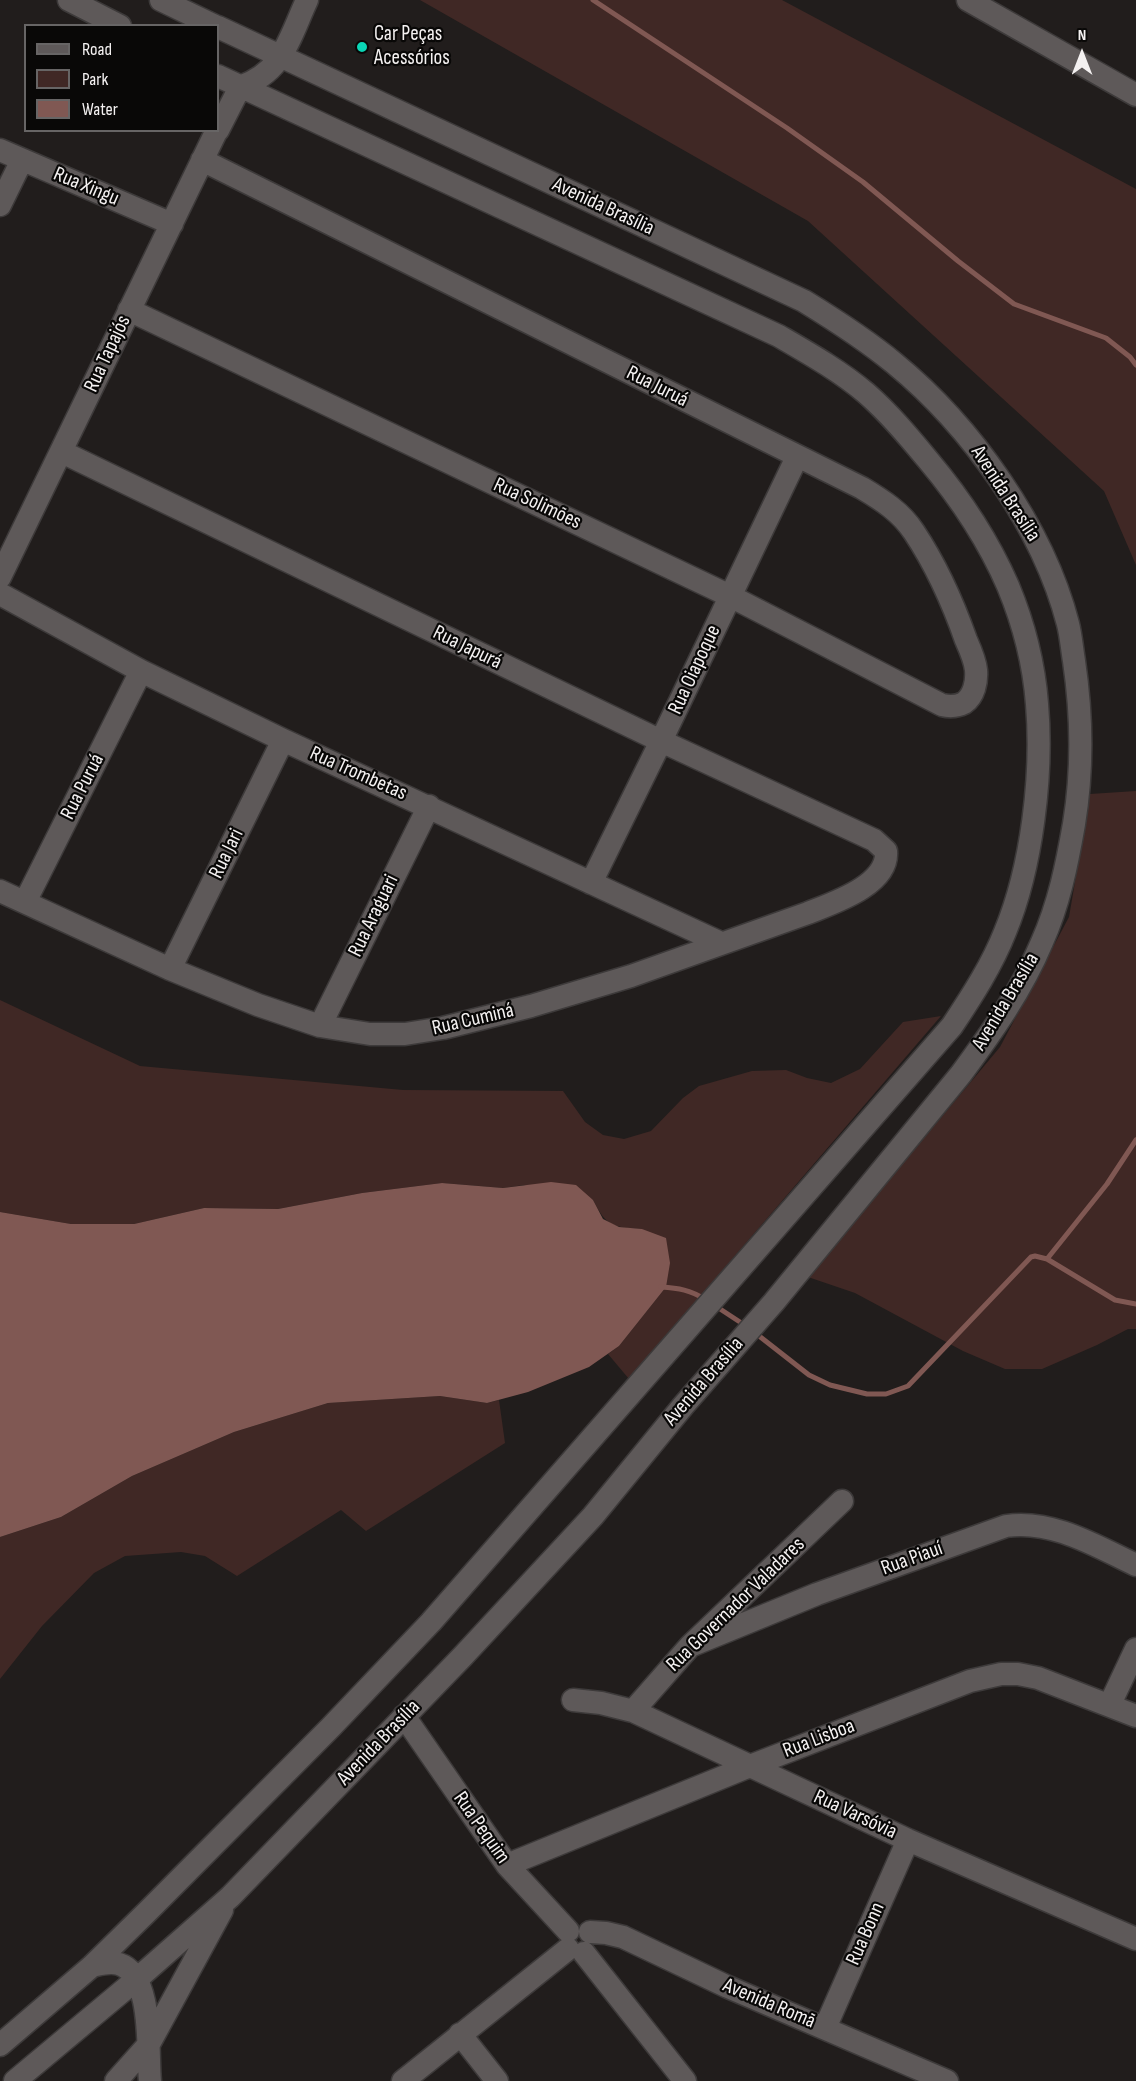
<!DOCTYPE html>
<html>
<head>
<meta charset="utf-8">
<style>
  body { margin:0 }
  #map { position:relative; width:1136px; height:2081px; overflow:hidden; background:#211d1c; font-family:"Sofia Sans Condensed",sans-serif }
  canvas { display:block }
  .legend { position:absolute; left:24px; top:24px; width:195px; height:108px; box-sizing:border-box; background:#090807; border:2px solid #676565; margin:0; padding:8px 10px; list-style:none; font-size:18px; color:#f4f1f1 }
  .legend li { display:flex; align-items:center; gap:12px; height:30px }
  .legend b { width:30px; border:2px solid #676565 }
  .north { position:absolute; left:1052px; top:24px; width:60px; height:60px; -webkit-text-stroke:4px #090807; paint-order:stroke; rotate:0deg; font-size:16px; font-weight:700; line-height:24px; text-align:center; color:#f4f1f1 }
  .north::after { content:''; display:block; margin:auto; width:21px; height:27px; background:#f4f1f1; clip-path:polygon(50% 0,100% 100%,50% 72%,0 100%) }
</style>
</head>
<body>
<div id="map">
<canvas width="1136" height="2081"></canvas>
<ul class="legend">
<li><b style="height:8px;background:#5e5959"></b>Road</li>
<li><b style="height:16px;background:#402825"></b>Park</li>
<li><b style="height:16px;background:#805853"></b>Water</li>
</ul>
<div class="north">N</div>
</div>
<script>
const ctx = document.querySelector('canvas').getContext('2d');
ctx.lineJoin = 'round';
function paint(path, color) { ctx.fillStyle = color; ctx.fill(path, 'evenodd'); }
function strokePath(path, color, width, dash) { ctx.strokeStyle = color; ctx.lineWidth = width; ctx.lineCap = dash ? 'butt' : 'round'; ctx.setLineDash(dash || []); ctx.stroke(path); }
function write(font, color, halo, rows, align = 'center') {
  ctx.font = font + ' "Sofia Sans Condensed",sans-serif'; ctx.lineWidth = 4.5; ctx.setLineDash([]); ctx.textBaseline = 'middle'; ctx.strokeStyle = halo; ctx.fillStyle = color; for (const [text, x, y, turn = 0] of rows) {
    ctx.save(); ctx.translate(x, y); ctx.rotate((+turn || 0) * Math.PI / 180); ctx.textAlign = isNaN(turn) ? turn : align; if (halo) ctx.strokeText(text, 0, 0); ctx.fillText(text, 0, 0); ctx.restore();
  }
}
paint(new Path2D(`
  M420 0H782L1136 189V565L1104 491 808 221Z
  M1136 791V1329H1128L1097 1345 1042 1369H1005L963 1351 855 1293 808 1277 1000 1047 1069 917 1090 794Z
  M0 1000 140 1066 403 1090 563 1091 585 1122 603 1135 624 1139 651 1131 683 1098 699 1086 752 1071 786 1070 807 1078 831 1083 860 1069 903 1022 941 1016 629 1379 608 1354 619 1346 666 1287 642 1229C612 1227 607 1227 593 1200L524 1185 503 1188 442 1183 362 1193 278 1209 204 1208 134 1224H71L0 1212Z
  M440 1396 487 1403 499 1400 505 1443 366 1531 341 1510 237 1576 205 1556 181 1552 125 1556 94 1573 42 1626 0 1679V1537L61 1517 132 1476 234 1432 328 1403Z`), '#402825');
paint(new Path2D(`
  M551 1182 576 1185 593 1200 603 1219 619 1227 642 1229 666 1238 670 1263 666 1287 619 1346 589 1367 528 1392 487 1403 440 1396 328 1403 234 1432 132 1476 61 1517 0 1537V1212L71 1224H134L204 1208 278 1209 362 1193 442 1183 503 1188Z`), '#805853');
strokePath(new Path2D(`
  M593 0 787 128 863 182 958 261 1014 304 1106 338 1130 357 1136 365
  M1047 1259 1107 1184 1136 1140
  M661 1287C678 1288 691 1290 706 1300
  M714 1305 746 1326
  M754 1332 809 1375 830 1385 867 1394H886L908 1386 1031 1257 1035 1256 1047 1259 1115 1300 1136 1304`), '#805853', 5);
const minor = new Path2D(`
  M69 0 120 26
  M161 0 215 26
  M968 0 1136 95
  M218 130 240 87C283 72 289 39 307 0
  M0 150 172 224
  M0 205 22 160
  M129 310 730 596 942 705C950 707 956 707 964 703 974 696 977 682 976 670 975 660 970 649 966 640 953 603 936 565 914 532 901 512 882 500 862 488L202 160
  M0 577 217 130
  M0 594 141 671 283 740 721 943
  M591 883 661 741 797 457
  M0 891 170 969 258 1005 320 1026 370 1034H405L443 1028 531 1006 631 976 808 913C833 903 889 885 886 851L874 840 661 741 62 452
  M25 902 141 671
  M170 969 283 740
  M320 1026 429 806
  M690 1646 817 1594 1006 1526C1052 1519 1096 1546 1136 1565
  M573 1700 601 1703 633 1711 908 1840 1136 1939
  M1110 1704 1136 1649
  M633 1711 690 1646 842 1501
  M404 1716 507 1865 568 1931
  M507 1865 750 1766 970 1681 1001 1674H1018L1038 1678 1136 1716
  M590 1932 606 1933 623 1937 728 1987 947 2081
  M584 1953 685 2081
  M92 1966C101 1964 110 1961 119 1964 154 1975 147 2053 150 2081
  M825 2028 908 1840
  M460 2034 497 2081
  M0 2045 92 1966 146 1913 331 1727 431 1622 952 1026C972 996 992 965 1005 932 1032 867 1043 774 1037 704 1034 665 1023 622 1008 586 988 540 960 498 928 460 909 437 889 413 866 393 840 371 810 354 779 336L218 76
  M15 2081 137 1979 230 1897 463 1656 593 1516 683 1406 774 1302 961 1074C992 1032 1022 990 1042 942 1059 904 1067 864 1074 824 1083 769 1082 715 1074 661 1072 649 1071 636 1068 624 1043 527 971 426 894 363 865 339 835 320 804 301L218 27
  M116 2081 149 2044 222 1910
  M403 2081 568 1949`);
strokePath(minor, '#3d3a3a', 25);
strokePath(minor, '#5e5959', 22);
for (const [x, y, r, color] of [
  [362,47,6,"#0ad5b5"]
]) { const dot = new Path2D(); dot.arc(x, y, r, 0, 2 * Math.PI); ctx.fillStyle = color; ctx.fill(dot); strokePath(dot, '#090807', 2); }
write('21px', '#f4f1f1', '#090807', [
  ["Car Peças",374,35],
  ["Acessórios",374,59]
], 'left');
write('21px', '#f4f1f1', '#090807', [
  ["Rua Xingu",86,187,23],
  ["Avenida Brasília",603,207,25],
  ["Rua Tapajós",108,354,-65],
  ["Rua Juruá",657,387,27],
  ["Avenida Brasília",1005,494,57],
  ["Rua Solimões",537,504,25],
  ["Rua Japurá",467,648,26],
  ["Rua Oiapoque",695,670,-65],
  ["Rua Trombetas",358,774,24],
  ["Rua Puruá",83,787,-63],
  ["Rua Jari",227,854,-64],
  ["Rua Araguari",374,916,-64],
  ["Avenida Brasília",1006,1002,-59],
  ["Rua Cuminá",473,1020,-13],
  ["Avenida Brasília",704,1382,-49],
  ["Rua Piauí",912,1559,-20],
  ["Rua Governador Valadares",736,1605,-44],
  ["Rua Lisboa",819,1739,-21],
  ["Avenida Brasília",379,1743,-46],
  ["Rua Varsóvia",855,1815,25],
  ["Rua Pequim",481,1828,55],
  ["Rua Bonn",866,1934,-66],
  ["Avenida Romã",769,2004,23]
]);
</script>
</body>
</html>
